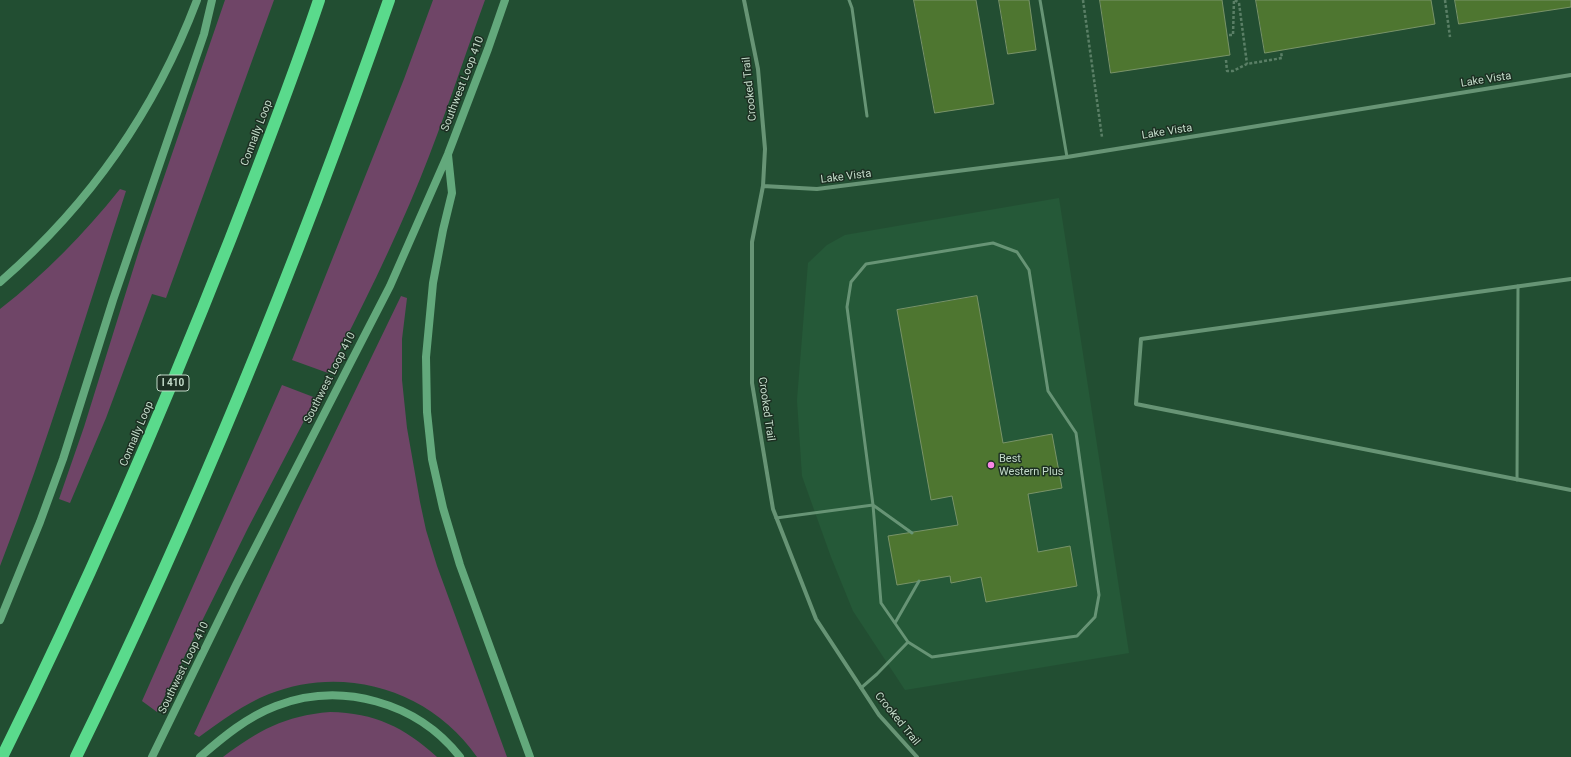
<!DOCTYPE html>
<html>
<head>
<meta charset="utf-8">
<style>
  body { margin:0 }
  canvas { display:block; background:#224e32 }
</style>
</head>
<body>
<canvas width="1571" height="757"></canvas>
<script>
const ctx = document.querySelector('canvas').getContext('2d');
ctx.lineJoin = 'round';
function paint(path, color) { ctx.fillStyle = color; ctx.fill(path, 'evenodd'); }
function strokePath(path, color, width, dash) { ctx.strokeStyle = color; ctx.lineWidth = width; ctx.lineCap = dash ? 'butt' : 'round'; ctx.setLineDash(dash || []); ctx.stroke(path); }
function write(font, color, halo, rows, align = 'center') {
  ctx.font = font + ' Roboto,sans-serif'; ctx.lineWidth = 3; ctx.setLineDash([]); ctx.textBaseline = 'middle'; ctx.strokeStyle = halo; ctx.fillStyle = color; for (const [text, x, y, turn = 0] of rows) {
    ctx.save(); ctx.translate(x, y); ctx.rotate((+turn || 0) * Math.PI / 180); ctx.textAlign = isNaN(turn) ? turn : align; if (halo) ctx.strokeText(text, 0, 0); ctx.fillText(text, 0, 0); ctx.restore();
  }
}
paint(new Path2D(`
  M1059 198 1129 653 905 690 853 611 831 557 802 476 797 400 808 263 827 245 845 235Z`), '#255938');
paint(new Path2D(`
  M225 0H274L166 298 152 294 106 418 70 503 59 499 84 427 141 244Z
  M433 0H485C463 60 444 120 420 179 393 245 361 310 328 373L292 360 404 79Z
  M120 189 126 191C85 317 48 443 0 566V309C45 274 84 234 120 189Z
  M401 296 407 298 402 339V380L407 428 420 502 426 530 437 566 507 757H477C431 690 344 664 269 694 244 704 221 721 199 737L194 734 300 505Z
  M282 385 316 398 248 528 157 712 142 701Z
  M330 712C375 713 404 727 437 757H223C259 730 284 716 330 712Z`), '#6f4567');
const building = new Path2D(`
  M914 0H976L994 104 935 113Z
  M999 0H1029L1036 50 1008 54Z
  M1100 0H1222L1230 55 1111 73Z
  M1256 0H1431L1435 24 1265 53Z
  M1455 0H1571V7L1459 24Z
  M977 296 1003 443 1052 434 1062 488 1028 494 1038 552 1070 546 1077 586 986 602 981 577 951 583 950 576 897 585 888 536 958 525 952 496 931 500 897 310Z`);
paint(building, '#4e7630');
strokePath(building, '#789368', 1);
strokePath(new Path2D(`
  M1083 0 1102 137
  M1235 0 1239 3 1247 64
  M1445 0 1450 37
  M1229 35H1233L1234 0
  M1226 60 1227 71H1233L1247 64 1282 58 1281 52`), '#5a7f66', 2.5, [3, 2]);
strokePath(new Path2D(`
  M849 0 852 8 867 116
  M1040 0 1067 157
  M1517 480 1518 286
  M873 505 912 533
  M776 518 873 505 847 307 851 282 866 264 993 243 1017 252 1029 270 1048 391 1076 433 1099 595 1095 617 1077 636 932 657 908 642 881 603 873 505
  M895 623 919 581
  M861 688 877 674 908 642`), '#679475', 3);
strokePath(new Path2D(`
  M744 0 758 69 765 149 763 186 752 242V383L773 509 816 619 879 715 917 757
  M763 186 817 189 1067 157 1571 75
  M1571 279 1141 339 1136 404 1571 490`), '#679475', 4);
strokePath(new Path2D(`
  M448 155 452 193 443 230 433 283 426 357 427 412 432 459 443 508 460 565 530 757
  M0 282C90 204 155 111 197 0
  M0 620 40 522 63 459 113 300 204 34 212 0
  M152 757 236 585 390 286 448 154 488 49 505 0
  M200 757C223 737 247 717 276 706 341 681 417 702 460 757`), '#63a97c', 8);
strokePath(new Path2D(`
  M2 757C86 588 161 415 230 240 261 160 292 81 319 0
  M76 757C197 510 299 259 389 0`), '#5ada8c', 12);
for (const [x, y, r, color] of [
  [991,465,4,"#fa87e7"]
]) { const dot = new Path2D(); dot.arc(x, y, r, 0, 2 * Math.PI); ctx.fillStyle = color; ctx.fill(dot); strokePath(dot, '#1c2f22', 1.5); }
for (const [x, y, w] of [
  [173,383,32]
]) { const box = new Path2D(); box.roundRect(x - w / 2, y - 8, w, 16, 3); ctx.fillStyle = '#1c2f22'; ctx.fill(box); strokePath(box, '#c2dac8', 1); }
write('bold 10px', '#c2dac8', null, [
  ["I 410",173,383]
]);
write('11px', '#c2dac8', '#1c2f22', [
  ["Lake Vista",1486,80,-9],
  ["Southwest Loop 410",463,84,-69],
  ["Crooked Trail",750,89,-96],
  ["Lake Vista",1167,132,-9],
  ["Connally Loop",257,133,-69],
  ["Lake Vista",846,177,-7],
  ["Southwest Loop 410",330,378,-63],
  ["Crooked Trail",766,409,82],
  ["Connally Loop",137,434,-67],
  ["Southwest Loop 410",184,668,-64],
  ["Crooked Trail",897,719,51]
]);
write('11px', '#c2dac8', '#1c2f22', [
  ["Best",999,459],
  ["Western Plus",999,472]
], 'left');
</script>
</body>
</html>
